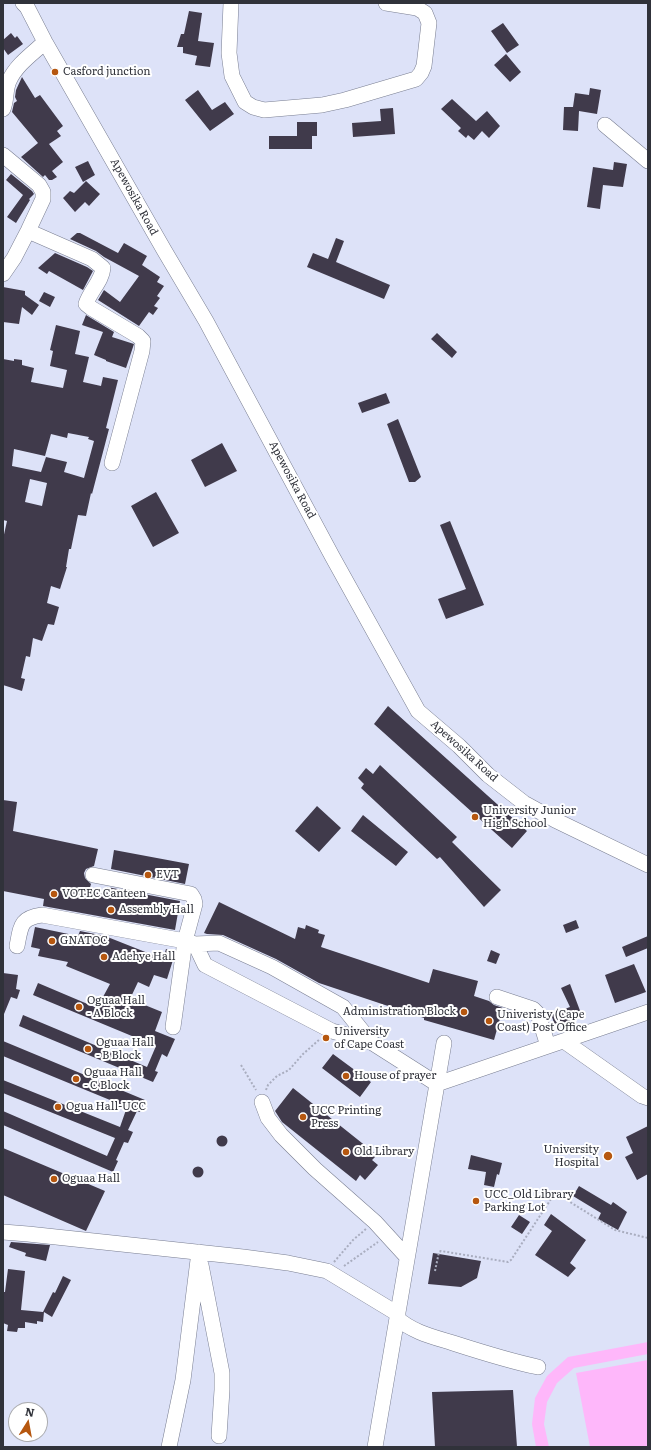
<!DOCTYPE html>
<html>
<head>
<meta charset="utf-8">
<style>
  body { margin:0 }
  #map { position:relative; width:651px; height:1450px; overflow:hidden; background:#dde2f8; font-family:Literata,serif }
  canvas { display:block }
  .frame { position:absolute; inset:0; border:4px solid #30323a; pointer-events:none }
  .north { position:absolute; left:8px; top:1402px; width:40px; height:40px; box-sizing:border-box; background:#fff; border:1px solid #acadb0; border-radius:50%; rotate:11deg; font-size:11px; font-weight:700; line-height:16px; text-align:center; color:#30323a }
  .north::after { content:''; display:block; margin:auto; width:14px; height:18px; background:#b6570f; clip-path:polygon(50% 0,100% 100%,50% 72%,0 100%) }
</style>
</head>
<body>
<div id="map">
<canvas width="651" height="1450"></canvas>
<div class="frame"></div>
<div class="north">N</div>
</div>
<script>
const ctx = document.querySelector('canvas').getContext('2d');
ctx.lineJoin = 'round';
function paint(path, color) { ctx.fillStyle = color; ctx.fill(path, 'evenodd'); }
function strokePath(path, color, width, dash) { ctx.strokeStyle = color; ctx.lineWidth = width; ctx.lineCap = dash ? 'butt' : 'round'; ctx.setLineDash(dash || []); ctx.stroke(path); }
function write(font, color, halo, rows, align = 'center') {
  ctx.font = font + ' Literata,serif'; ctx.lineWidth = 4; ctx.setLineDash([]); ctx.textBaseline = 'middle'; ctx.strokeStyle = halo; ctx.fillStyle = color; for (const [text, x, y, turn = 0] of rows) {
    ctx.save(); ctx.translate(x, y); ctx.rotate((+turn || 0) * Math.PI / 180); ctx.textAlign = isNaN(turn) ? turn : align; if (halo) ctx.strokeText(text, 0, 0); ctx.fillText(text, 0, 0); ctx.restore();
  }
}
paint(new Path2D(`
  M648 1342V1354L574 1368 557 1383 547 1402 544 1424 549 1447H536L532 1424 535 1398 547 1376 568 1357Z
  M648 1360V1447H590L576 1373Z`), '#feb7fa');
paint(new Path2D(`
  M189 11 202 13 198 41 214 43 210 67 195 65 197 56 183 53V47H177L181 34H184Z
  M503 23 519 45 507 53 491 31Z
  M11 33 15 38 17 36 23 44 8 55 3 48V40Z
  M506 54 521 72 510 82 494 65Z
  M22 77 35 98 40 95 63 126 57 131 61 136 49 144 63 162 52 171 57 177 52 180H49L45 175 43 177 21 157 38 143 12 112 14 103 17 101 15 97 16 90Z
  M590 88 601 90 597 114 579 111 578 131 563 130 564 107H573L575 93 589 95Z
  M198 90 212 110 225 102 234 114 210 131 185 100Z
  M452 99 476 121 487 111 500 126 489 138 482 131 474 140 468 135 466 138 458 131 461 128 441 109Z
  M393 108 395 134 353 137 352 123 381 121 380 109Z
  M297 122H317V136H312V149H269V136H297Z
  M88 161 95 175 83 182 75 167Z
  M614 162 627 164 623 187 603 185 600 209 587 207 593 167 613 170Z
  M11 174 32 191 34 194 29 199 30 200 16 223 7 217 23 195 6 180Z
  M86 181 100 194 89 206 85 202 75 212 63 198 70 191 74 193Z
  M77 233H80L118 253 124 243 147 256 142 265 160 277 157 282 164 286 157 296 160 298 154 306 158 308 153 315 149 312 139 326 98 300 104 290 120 302 139 276 104 257 96 251 70 239Z
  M336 238 344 241 336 262 390 285 384 299 307 267 313 253 328 259Z
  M55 253 87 267 93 271 83 290 49 271 47 274 38 268Z
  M3 287 25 291V295L39 305 32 315 22 307 19 324 3 322Z
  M44 292 55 297 50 307 39 301Z
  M86 315 114 332 112 337 134 344 126 368 106 361V360L94 355 103 332 82 325Z
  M56 325 80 331 75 354 89 357 83 382 101 386 103 377 118 380 106 428 109 429 92 494 91 493 86 516 78 515 71 549H69L66 567H67L60 589 51 586 47 603 59 607 54 625 48 624 42 641 33 638 30 657 26 656 21 678 25 679 22 691 3 685V539L7 521 3 520V359L14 361V359L22 360V365L34 368 31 382 63 388 67 370 50 366 53 351 50 350ZM68 433 89 437 88 439 94 441 84 478 64 472 67 462 46 457 41 472 12 466 14 449 45 456 51 434 67 438ZM30 479 47 483 42 506 25 502Z
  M437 333 457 352 452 358 431 339Z
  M386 393 390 403 362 413 358 403Z
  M398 419 421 477 415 482H409L387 424Z
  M222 443 237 471 205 487 191 460Z
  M156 492 179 533 153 547 131 506Z
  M450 521 484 605 446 619 438 599 466 589 440 525Z
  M388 706 527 831 512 848 374 724Z
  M380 765 457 837 452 842 501 890 484 907 440 857 437 859 361 788 364 784 358 778 366 768 373 774Z
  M3 800 17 802 13 831 98 849 94 866 86 869 84 873 85 878 91 884 89 891 106 894 107 887 180 901 175 930 43 906 44 899 3 891Z
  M317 806 341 828 319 852 295 831Z
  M363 815 408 852 396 866 351 831Z
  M114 850 189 864 185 884 111 869Z
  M219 902 295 939 298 927 305 929 306 925 319 930 318 933 325 935 321 947 429 983 433 969 478 981 474 996 489 1001 494 1005 503 1008 494 1040 424 1020V1018L319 983 276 959 223 935 207 934 204 933Z
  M576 920 579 928 566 933 563 925Z
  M35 927 78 936 80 931 105 936 163 959 166 949 174 952 173 960 167 979 154 975 149 987 138 982 130 999 162 1012 155 1031 175 1039 167 1057 162 1054 155 1071 158 1072 153 1082 19 1026 23 1015 147 1067 156 1046 33 995 38 983 97 1008 110 984 66 966 68 962 38 956 40 949 31 947Z
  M648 936V948L626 957 622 947Z
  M491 950 500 954 496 964 487 961Z
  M634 964 646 992 615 1003 605 975Z
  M3 973 18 975 16 989 20 990 17 999 11 997 4 1014H3Z
  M570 984 582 1016 555 1026 551 1014 570 1007 561 988Z
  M3 1041 145 1100 140 1112 137 1111 128 1130 133 1132 128 1143 124 1142 116 1160 118 1161 113 1172 3 1125V1111L107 1156 115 1138 3 1093V1080L120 1127 127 1107 3 1056Z
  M333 1054 371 1082 360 1097 322 1068Z
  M293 1088 377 1155 372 1160 378 1165 365 1180 360 1175 356 1181 282 1122 275 1111Z
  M648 1126V1174L637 1180 625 1157 633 1153 626 1137Z
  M216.5 1141a5.5 5.5 0 1 1 11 0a5.5 5.5 0 1 1-11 0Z
  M3 1148 105 1191 86 1231 3 1195Z
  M471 1155 502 1163 499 1175 497 1174 494 1187 484 1185 486 1172 468 1169Z
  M192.5 1172a5.5 5.5 0 1 1 11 0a5.5 5.5 0 1 1-11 0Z
  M579 1186 611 1205 613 1202 627 1212 618 1230 598 1219 601 1213 573 1196Z
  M551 1214 586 1240 570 1263 576 1268 568 1277 535 1255 552 1231 544 1225Z
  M519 1215 530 1222 522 1234 511 1227Z
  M11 1242 50 1245 46 1261 25 1256 26 1253 9 1247Z
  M433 1253 481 1261 477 1278 461 1287 428 1284Z
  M8 1269 25 1271 21 1310 43 1312 53 1292 55 1293 63 1276 71 1280 52 1317 44 1312 43 1322 37 1321V1324L25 1322V1328H18L17 1332 7 1331 8 1325 3 1323V1292H5Z
  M513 1390 517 1447H435L432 1392Z`), '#403a4b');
const minor = new Path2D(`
  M23 3 27 7 45 42 164 250 206 321 332 556 418 711 459 746 488 775 524 803 555 820 648 865
  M231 3 229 53 232 76 245 102 253 107 264 110 322 105 345 100 416 79 421 73 424 66 429 23 425 13 417 8 386 3
  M3 109C7 100 5 90 9 81 16 65 32 54 45 42
  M605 125 648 161
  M3 155 39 185 43 192V199L28 231 14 258 3 274
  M28 231 92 259 103 268C102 281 90 291 86 304L91 308 138 336 143 341 142 351 112 463
  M93 875 191 894 194 899 195 904 185 941 195 944 219 943 272 967 343 1007 371 1042
  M195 944 205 965 332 1031 371 1042 437 1084
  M17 946C21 926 20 918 42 915L185 941 173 1027
  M497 997 533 1009 538 1014 548 1046
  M564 1041 642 1096 648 1098
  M437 1084 648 1012
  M262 1102 268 1118 281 1135 315 1169 375 1222 407 1257
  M3 1232 28 1234 243 1257 288 1263 327 1271 398 1314
  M201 1265 222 1373V1390L219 1436
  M397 1318C412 1332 434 1337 453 1343 481 1352 509 1361 538 1367
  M169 1447 183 1380 199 1252
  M375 1447 444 1043`);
strokePath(minor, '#797e91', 16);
strokePath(new Path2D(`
  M241 1065 256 1090
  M266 1090 268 1085 277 1076 289 1070 303 1054 320 1039
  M334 1262 353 1240 366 1229
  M344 1266 378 1242
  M435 1271 439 1252 441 1251 508 1262 511 1260 551 1199 555 1196 562 1197 615 1230 648 1238`), '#a9adbf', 2, [2, 2]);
strokePath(minor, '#fff', 15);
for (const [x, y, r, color] of [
  [55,72,4,"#b6570f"],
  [475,817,4,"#b6570f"],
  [148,875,4,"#b6570f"],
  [54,894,4,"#b6570f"],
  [111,910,4,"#b6570f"],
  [52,941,4,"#b6570f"],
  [104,957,4,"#b6570f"],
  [79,1007,4,"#b6570f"],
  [464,1012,4,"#b6570f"],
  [489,1021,4,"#b6570f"],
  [326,1038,4,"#b6570f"],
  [88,1049,4,"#b6570f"],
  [346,1076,4,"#b6570f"],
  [76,1079,4,"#b6570f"],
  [58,1107,4,"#b6570f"],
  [303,1117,4,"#b6570f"],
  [346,1152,4,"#b6570f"],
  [608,1156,5,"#b6570f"],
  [54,1179,4,"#b6570f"],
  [476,1201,4,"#b6570f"]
]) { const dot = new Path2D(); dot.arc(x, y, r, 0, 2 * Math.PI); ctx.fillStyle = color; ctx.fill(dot); strokePath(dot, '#fff', 1.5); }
write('11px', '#30323a', '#fff', [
  ["Casford junction",63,72],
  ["University Junior",483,811],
  ["High School",483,824],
  ["EVT",156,875],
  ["VOTEC Canteen",62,894],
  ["Assembly Hall",119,910],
  ["GNATOC",60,941],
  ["Adehye Hall",112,957],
  ["Oguaa Hall",87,1001],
  ["- A Block",87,1014],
  ["Administration Block",456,1012,"right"],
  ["Univeristy (Cape",497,1015],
  ["Coast) Post Office",497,1028],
  ["University",334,1032],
  ["of Cape Coast",334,1045],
  ["Oguaa Hall",96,1043],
  ["- B Block",96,1056],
  ["Oguaa Hall",84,1073],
  ["- C Block",84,1086],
  ["House of prayer",354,1076],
  ["Ogua Hall-UCC",66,1107],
  ["UCC Printing",311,1111],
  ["Press",311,1124],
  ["University",599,1150,"right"],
  ["Hospital",599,1163,"right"],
  ["Old Library",354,1152],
  ["Oguaa Hall",62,1179],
  ["UCC_Old Library",484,1195],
  ["Parking Lot",484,1208]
], 'left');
write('11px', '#30323a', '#fff', [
  ["Apewosika Road",134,197,61],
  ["Apewosika Road",292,480,62],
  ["Apewosika Road",464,751,42]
]);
</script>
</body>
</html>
